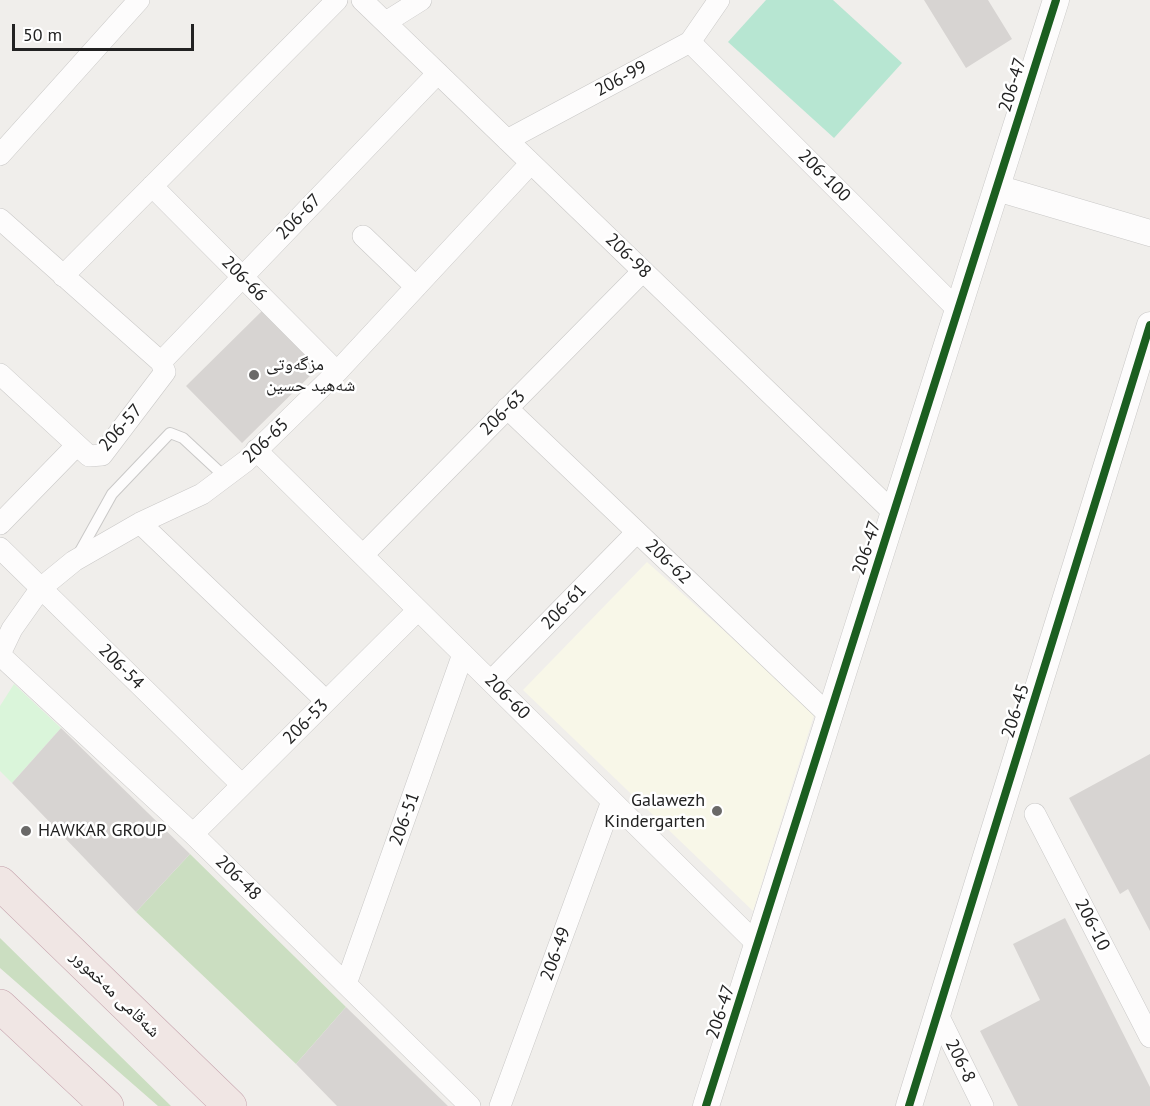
<!DOCTYPE html>
<html>
<head>
<meta charset="utf-8">
<style>
  body { margin:0 }
  #map { position:relative; width:1150px; height:1106px; overflow:hidden; background:#f0eeeb; font-family:"PT Sans",sans-serif }
  canvas { display:block }
  .scale { position:absolute; left:12px; top:24px; width:182px; height:27px; box-sizing:border-box; border:3px solid #222; border-top:0; padding-left:8px; font-size:18px; line-height:21px; white-space:nowrap; color:#222; -webkit-text-stroke:4px #fff; paint-order:stroke }
</style>
</head>
<body>
<div id="map">
<canvas width="1150" height="1106"></canvas>
<div class="scale">50 m</div>
</div>
<script>
const ctx = document.querySelector('canvas').getContext('2d');
ctx.lineJoin = 'round';
function paint(path, color) { ctx.fillStyle = color; ctx.fill(path, 'evenodd'); }
function strokePath(path, color, width, dash) { ctx.strokeStyle = color; ctx.lineWidth = width; ctx.lineCap = dash ? 'butt' : 'round'; ctx.setLineDash(dash || []); ctx.stroke(path); }
function write(font, color, halo, rows, align = 'center') {
  ctx.font = font + ' "PT Sans","Noto Naskh Arabic",sans-serif'; ctx.lineWidth = 5; ctx.setLineDash([]); ctx.textBaseline = 'middle'; ctx.strokeStyle = halo; ctx.fillStyle = color; for (const [text, x, y, turn = 0] of rows) {
    ctx.save(); ctx.translate(x, y); ctx.rotate((+turn || 0) * Math.PI / 180); ctx.textAlign = isNaN(turn) ? turn : align; if (halo) ctx.strokeText(text, 0, 0); ctx.fillText(text, 0, 0); ctx.restore();
  }
}
paint(new Path2D(`
  M647 562 815 712 753 911 523 690Z`), '#f8f7e8');
paint(new Path2D(`
  M190 854 346 1007 296 1064 136 912Z
  M0 938 171 1106H158L0 968Z`), '#cbdec1');
paint(new Path2D(`
  M14 684 61 728 12 783 0 771V706Z`), '#daf5da');
paint(new Path2D(`
  M766 0H833L902 63 834 138 728 42Z`), '#b7e6d2');
paint(new Path2D(`
  M924 0H988L1012 39 966 68Z
  M265 308 321 365 242 443 186 386Z
  M61 728 190 854 136 912 12 783Z
  M1150 754V931L1128 889 1120 894 1069 798Z
  M1065 918 1150 1087V1106H1018L980 1031 1040 1000 1013 944Z
  M346 1007 448 1106H337L296 1064Z`), '#d7d4d2');
const service = new Path2D(`
  M78 555 112 494 170 433 183 438 225 477`);
const minor = new Path2D(`
  M362 0 894 513
  M386 22 421 0
  M690 42 958 310
  M507 140 690 42 719 0
  M0 155 139 0
  M152 186 337 372
  M0 219 161 362 165 372 102 455 89 456 0 374
  M363 236 416 287
  M63 276 337 0
  M161 362 438 73
  M507 408 830 716
  M256 450 758 945
  M140 523 326 701
  M0 524 76 446
  M0 548 242 785
  M363 555 643 271
  M0 654 12 629 41 588 74 561 140 523 202 494 246 461 337 372 531 163
  M0 655 193 834 470 1106
  M491 681 637 532
  M1035 814 1150 1037
  M193 834 418 610
  M346 984 463 654
  M938 1015 983 1106
  M500 1106 612 801`);
const tertiary = new Path2D(`
  M997 188 1150 233
  M706 1106 1056 0
  M909 1106 1150 325`);
const trunk = new Path2D(`
  M0 883 230 1106
  M0 1006 107 1106`);
strokePath(service, '#c9c8c7', 12);
strokePath(minor, '#c9c8c7', 22);
strokePath(tertiary, '#c9c8c7', 27);
strokePath(trunk, '#c5a2ac', 34);
strokePath(service, '#fdfcfc', 10);
strokePath(minor, '#fdfcfc', 21);
strokePath(tertiary, '#fdfcfc', 26);
strokePath(trunk, '#f0e6e4', 33);
strokePath(new Path2D(`
  M706 1106 1056 0
  M909 1106 1150 325`), '#1b5e20', 8);
for (const [x, y, r, color] of [
  [254,375,6,"#6a6968"],
  [717,811,6,"#6a6968"],
  [26,831,6,"#6a6968"]
]) { const dot = new Path2D(); dot.arc(x, y, r, 0, 2 * Math.PI); ctx.fillStyle = color; ctx.fill(dot); strokePath(dot, '#fff', 2); }
write('18px', '#222', '#fff', [
  ["206-99",621,79,-28],
  ["206-47",1013,85,-73],
  ["206-100",824,176,45],
  ["206-67",299,217,-46],
  ["206-98",628,256,44],
  ["206-66",244,279,45],
  ["206-63",503,413,-45],
  ["206-57",121,428,-49],
  ["206-65",266,441,-44],
  ["206-47",867,548,-72],
  ["206-62",668,562,44],
  ["206-61",564,607,-46],
  ["206-54",121,667,45],
  ["206-60",507,697,45],
  ["206-45",1016,711,-73],
  ["206-53",306,722,-45],
  ["206-51",405,819,-70],
  ["206-48",238,878,44],
  ["206-10",1092,925,63],
  ["206-49",556,954,-70],
  ["شەقامی مەخموور",115,994,44],
  ["206-47",721,1012,-72],
  ["206-8",960,1061,64]
]);
write('18px', '#222', '#fff', [
  ["مزگەوتی",266,365],
  ["شەهید حسين",266,386],
  ["Galawezh",705,801,"right"],
  ["Kindergarten",705,822,"right"],
  ["HAWKAR GROUP",38,831]
], 'left');
</script>
</body>
</html>
